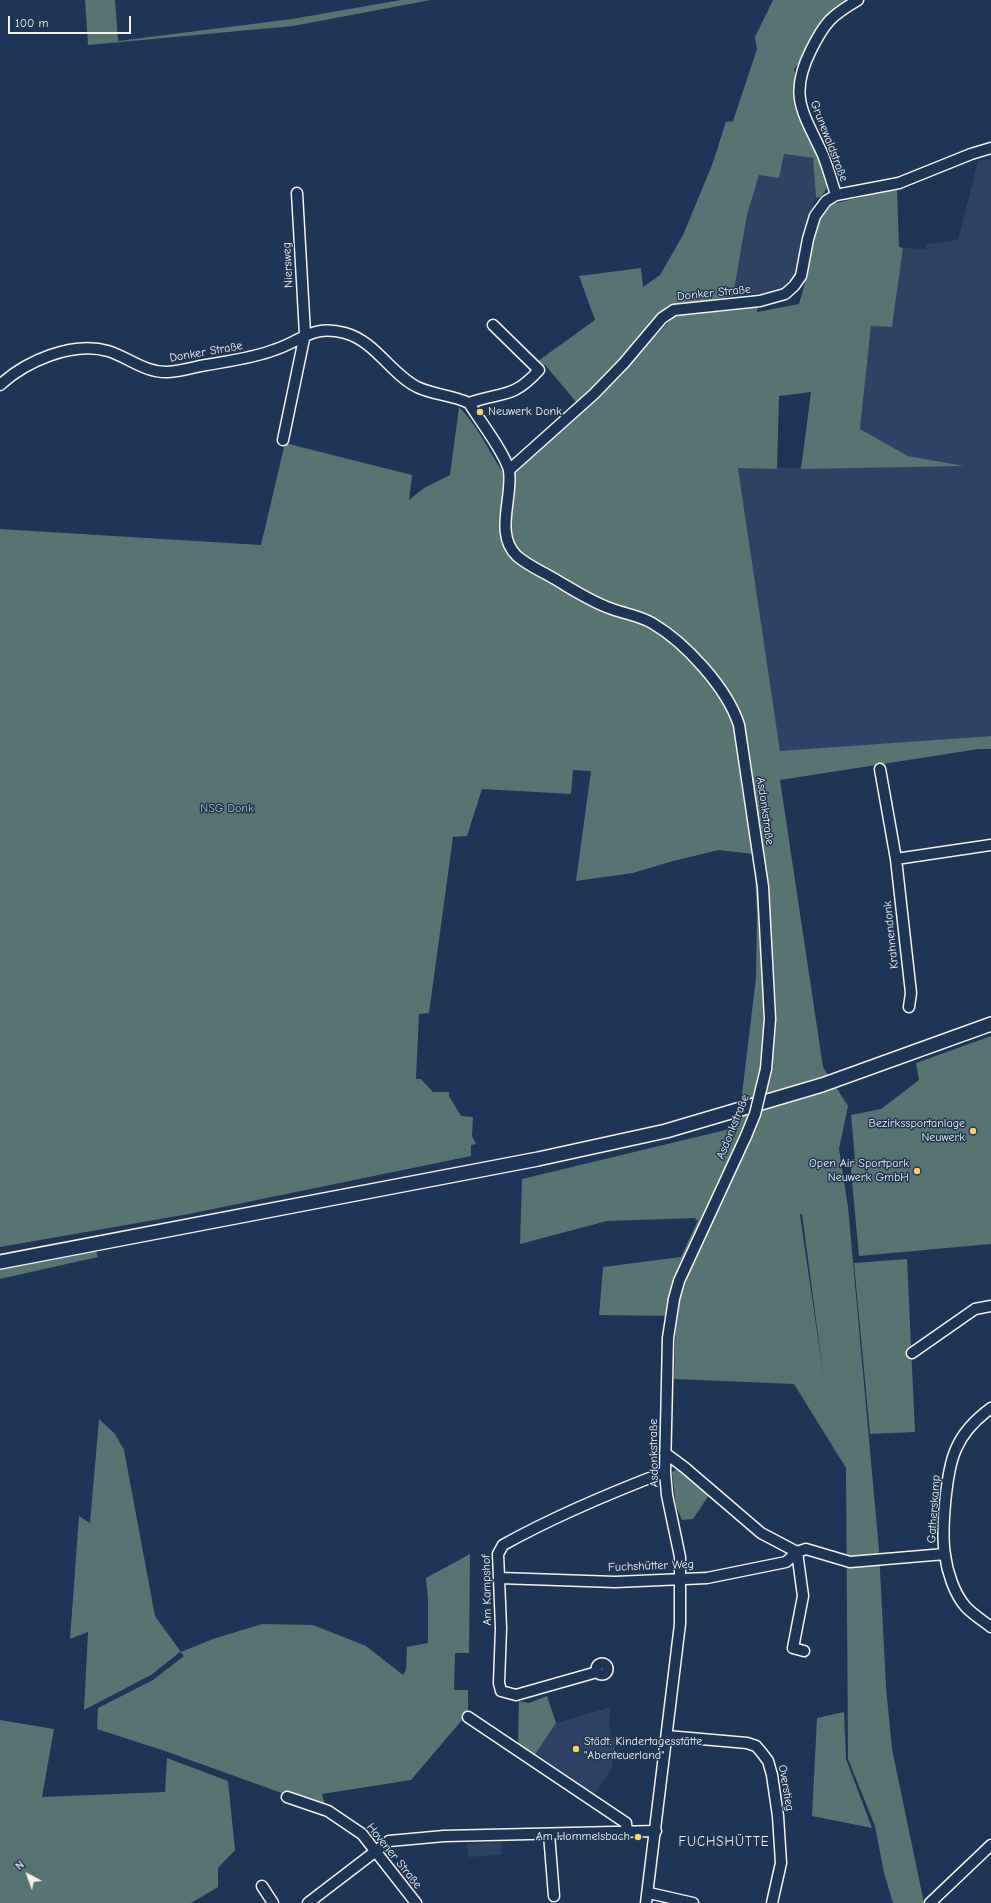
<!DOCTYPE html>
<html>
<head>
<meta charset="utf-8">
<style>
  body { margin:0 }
  #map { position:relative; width:991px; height:1903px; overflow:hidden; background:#1d3557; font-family:"Comic Neue",sans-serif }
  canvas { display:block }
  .north { position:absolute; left:8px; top:1855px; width:40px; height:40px; -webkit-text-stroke:3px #1d3557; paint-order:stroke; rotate:319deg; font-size:11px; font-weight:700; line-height:16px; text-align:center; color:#f4f1e8 }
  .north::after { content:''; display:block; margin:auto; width:14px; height:18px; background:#f4f1e8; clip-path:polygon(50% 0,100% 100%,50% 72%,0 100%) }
  .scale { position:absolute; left:8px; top:16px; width:123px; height:18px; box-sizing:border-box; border:2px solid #f4f1e8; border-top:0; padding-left:5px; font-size:12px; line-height:14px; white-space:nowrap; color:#f4f1e8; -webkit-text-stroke:3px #1d3557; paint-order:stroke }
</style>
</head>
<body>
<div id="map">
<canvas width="991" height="1903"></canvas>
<div class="north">N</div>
<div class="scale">100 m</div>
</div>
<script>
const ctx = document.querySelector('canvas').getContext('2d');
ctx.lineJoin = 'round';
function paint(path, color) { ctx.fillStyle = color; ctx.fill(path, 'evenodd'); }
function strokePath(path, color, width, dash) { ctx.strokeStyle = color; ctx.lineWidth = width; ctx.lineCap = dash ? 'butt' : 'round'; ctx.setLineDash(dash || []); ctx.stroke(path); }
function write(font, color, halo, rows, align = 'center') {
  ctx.font = font + ' "Comic Neue",sans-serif'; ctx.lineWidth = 3; ctx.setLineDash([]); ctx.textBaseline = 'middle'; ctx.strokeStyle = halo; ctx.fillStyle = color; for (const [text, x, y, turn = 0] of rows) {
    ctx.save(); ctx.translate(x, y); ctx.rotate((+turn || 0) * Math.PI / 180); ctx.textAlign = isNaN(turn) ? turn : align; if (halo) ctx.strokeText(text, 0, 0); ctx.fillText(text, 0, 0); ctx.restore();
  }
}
paint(new Path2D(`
  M783 154 813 158 816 198 810 212 799 271 796 278 785 287 776 292 733 296 747 215 759 175Z
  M991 159V736L780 752 738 468 961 466 908 456 860 430 871 325 892 327 903 248 925 249 927 244 958 240 978 161Z
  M611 1707 609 1723 611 1737 616 1738 612 1768 594 1795 534 1756 556 1723Z
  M501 1842V1855L468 1857 467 1844Z`), '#2e4266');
paint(new Path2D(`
  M85 0H115L118 41 292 19 401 0H431L293 26 88 45Z
  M773 0H854L835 12 800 65 796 66 794 70 828 181C826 190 825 196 816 198L813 158 784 154 779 178 759 175 747 215 733 296 671 307 647 328 593 390 577 403 546 366 538 361 595 320 579 276 641 268 643 287 660 275 683 235 712 165 726 122 733 121 757 49 755 37Z
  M895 189 894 191 897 190 899 247 903 248 892 327 871 326 860 429 908 456 964 466 801 469 811 392 779 396 777 469 738 468 780 751 991 736V749H979L780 780 823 1067 848 1106 839 1149 848 1207 879 1550 886 1687 892 1749 924 1903H893L884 1873 875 1826 848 1759 846 1468 794 1384 674 1379 676 1316 599 1315 603 1267 681 1257 698 1220H695L696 1218 607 1221 520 1244 522 1179 738 1127 756 978 757 914 754 854 719 850 673 861 633 873 576 881 591 771 573 770 571 794 482 789 467 836 453 837 429 1013 419 1014 416 1079H421L433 1092H449V1096L461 1116 473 1117 472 1136 476 1144 471 1145V1156L189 1214 0 1247V529L261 545 285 443 412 475 409 500 424 488 450 475 459 407C479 427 490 454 506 477L546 443 624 370 675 315C703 312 730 312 758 307L757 312 799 304 807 276 816 222 828 205ZM800 1214H802L824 1380 800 1215Z
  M991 1036V1244L859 1256 850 1160 855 1159 851 1115 881 1109 919 1080 916 1063Z
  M96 1250 98 1257 0 1279V1269Z
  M907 1259 915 1432 870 1434 854 1263Z
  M99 1419 115 1434 124 1450 155 1616 181 1652 213 1639 262 1624 313 1625 366 1646 403 1675 406 1670 407 1647 428 1643V1599L426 1578 470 1554 469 1653H455L454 1690H468V1713L411 1780 322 1794 326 1809 165 1751 97 1729 98 1708 153 1680 184 1656 180 1652 151 1675 84 1710 88 1632 70 1639 79 1516 90 1523Z
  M679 1468 711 1492 693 1519 682 1520 676 1506 672 1472Z
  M547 1696 556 1723 534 1756 518 1746 519 1701 529 1703Z
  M844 1712 846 1759 872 1828 812 1816 817 1718Z
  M0 1720 54 1729 42 1797 165 1792 167 1758 228 1781 235 1850 218 1868V1887L191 1903H0Z`), '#567472');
const minor = new Path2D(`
  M836 195C832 182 828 168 823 155 803 112 788 96 811 50 825 22 831 16 858 0
  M0 385C26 361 72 341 108 351 128 357 145 373 168 372 181 371 194 367 206 365 229 361 253 358 274 350 302 341 312 324 345 333 375 341 391 374 417 387 434 395 452 395 469 403 479 420 506 454 509 471 513 498 494 534 517 556 527 565 541 571 553 578 572 589 591 602 612 609 626 614 640 616 652 623 686 643 727 688 739 725L763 887 770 1019 766 1069
  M469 403C502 391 512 400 539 370L493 325
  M283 440 305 334 297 193
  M509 470 594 394 624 363 662 318 674 310 760 301 785 294 794 286 801 276 808 239 815 216 826 201 836 195 899 183 971 154 991 148
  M880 769 896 859 911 993 909 1007
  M896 859 991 845
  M912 1353 975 1309 991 1306
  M991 1408C976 1419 963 1432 956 1449 946 1471 941 1531 945 1555 947 1571 954 1593 965 1606 972 1614 982 1620 991 1627
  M665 1453 684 1467 761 1533 797 1552 803 1596 793 1648 804 1651
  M500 1578 615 1582 707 1578 786 1562 797 1552 806 1549 850 1562 945 1554
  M596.5 1669a5.5 5.5 0 1 1 11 0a5.5 5.5 0 1 1-11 0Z
  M597 1672 516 1695 501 1691 499 1683 501 1628 498 1554 503 1545C555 1516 610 1493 665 1472
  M468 1717 626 1823 627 1832
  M667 1736 747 1743 756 1746 762 1753 768 1761 772 1775 778 1816 781 1863 772 1903
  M287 1797 328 1811 362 1834 416 1903
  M549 1834 554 1896
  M262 1886 273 1903
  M649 1893 693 1903
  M308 1903 389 1841 444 1836 656 1831
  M646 1903 680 1624V1557L667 1495 665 1472 668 1338 674 1299 679 1281 746 1136
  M930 1903 991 1845`);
const major = new Path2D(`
  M0 1262 538 1159 666 1131 822 1085 991 1024`);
strokePath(minor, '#f4f1e8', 13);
strokePath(major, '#f4f1e8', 16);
strokePath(minor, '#1d3557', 10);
strokePath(major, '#1d3557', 13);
const minorBridge = new Path2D(`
  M746 1136 755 1114 766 1069`);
strokePath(minorBridge, '#f4f1e8', 13, []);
strokePath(minorBridge, '#1d3557', 10);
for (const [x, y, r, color] of [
  [480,412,4,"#ffd166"],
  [973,1131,4,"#ffd166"],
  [917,1171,4,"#ffd166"],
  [576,1749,4,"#ffd166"],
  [638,1837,4,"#ffd166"]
]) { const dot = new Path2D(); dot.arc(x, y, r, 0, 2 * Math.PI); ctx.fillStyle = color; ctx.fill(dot); strokePath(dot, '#1d3557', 1.5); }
write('12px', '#f4f1e8', '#1d3557', [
  ["Grunewaldstraße",829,141,69],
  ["Niersweg",288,265,-93],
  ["Donker Straße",714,293,-6],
  ["Donker Straße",206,352,-10],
  ["Asdonkstraße",765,811,82],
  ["Krahnendonk",891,935,-96],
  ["Asdonkstraße",733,1127,-68],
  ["Asdonkstraße",654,1453,-91],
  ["Gatherskamp",934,1509,-86],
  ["Fuchshütter Weg",651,1566,-2],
  ["Am Kampshof",487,1590,-91],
  ["Overstieg",786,1788,80],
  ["Hovener Straße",394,1856,51]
]);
write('12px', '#f4f1e8', '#1d3557', [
  ["Neuwerk Donk",488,412,"left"],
  ["Bezirkssportanlage",965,1124],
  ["Neuwerk",965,1138],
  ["Open Air Sportpark",909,1164],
  ["Neuwerk GmbH",909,1178],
  ["Städt. Kindertagesstätte",584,1742,"left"],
  ["\"Abenteuerland\"",584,1756,"left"],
  ["Am Hommelsbach",630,1837]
], 'right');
write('12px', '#b5bfb9', '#1d3557', [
  ["NSG Donk",227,809]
]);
ctx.letterSpacing = '1px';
write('13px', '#f4f1e8', '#1d3557', [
  ["FUCHSHÜTTE",724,1842]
]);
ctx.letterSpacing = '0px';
</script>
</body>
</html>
